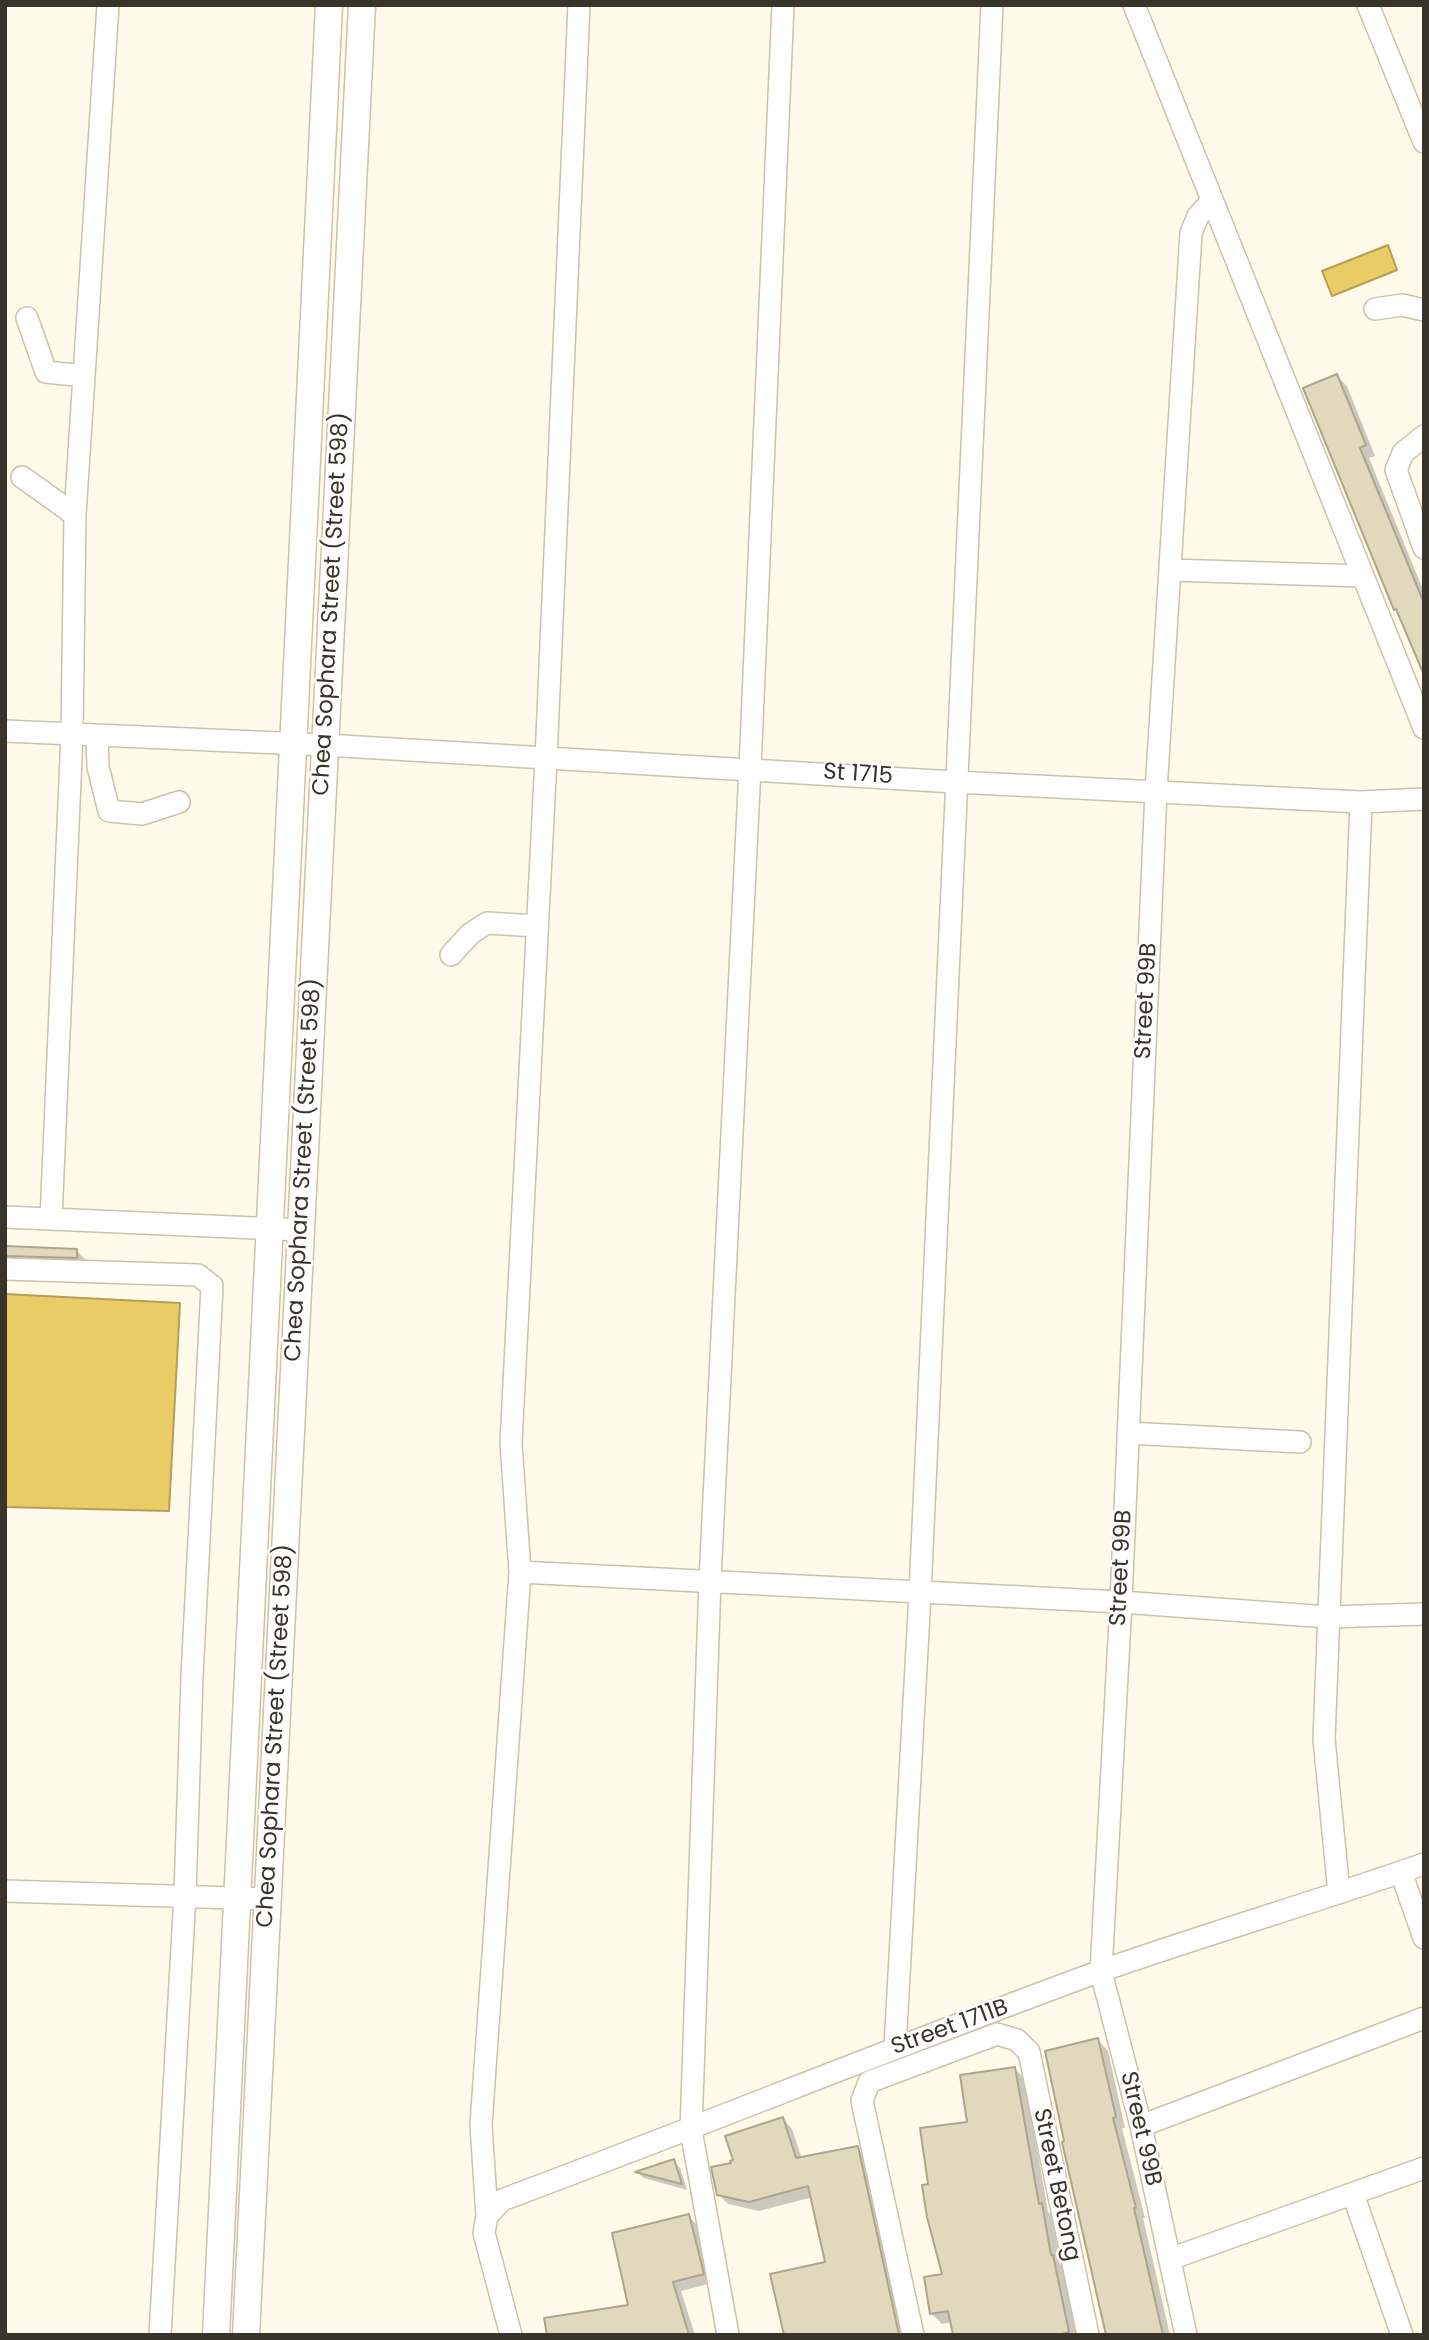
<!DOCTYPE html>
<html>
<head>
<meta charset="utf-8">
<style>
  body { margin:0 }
  #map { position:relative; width:1429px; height:2340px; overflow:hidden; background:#fffaea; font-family:Poppins,sans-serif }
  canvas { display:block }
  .frame { position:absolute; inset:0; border:7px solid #38342a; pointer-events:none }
</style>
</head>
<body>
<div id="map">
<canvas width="1429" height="2340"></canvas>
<div class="frame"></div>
</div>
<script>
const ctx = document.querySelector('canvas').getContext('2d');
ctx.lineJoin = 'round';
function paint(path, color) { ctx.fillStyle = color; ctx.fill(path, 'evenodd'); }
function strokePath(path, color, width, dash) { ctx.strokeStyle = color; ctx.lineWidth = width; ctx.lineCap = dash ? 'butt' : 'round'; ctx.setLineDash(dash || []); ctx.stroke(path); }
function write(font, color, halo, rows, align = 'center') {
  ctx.font = font + ' Poppins,sans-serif'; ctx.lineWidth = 5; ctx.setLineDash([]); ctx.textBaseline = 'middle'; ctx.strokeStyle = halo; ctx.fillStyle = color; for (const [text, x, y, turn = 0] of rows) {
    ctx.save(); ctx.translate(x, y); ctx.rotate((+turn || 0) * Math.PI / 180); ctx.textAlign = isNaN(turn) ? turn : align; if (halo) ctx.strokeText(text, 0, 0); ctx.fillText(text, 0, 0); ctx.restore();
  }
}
const water = new Path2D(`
  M1388 245 1397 270 1332 296 1322 271Z
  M5 1294 180 1303 169 1511 5 1507Z`);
paint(water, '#eacc67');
strokePath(water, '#b59e55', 2);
paint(new Path2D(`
  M1337 376 1347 386 1375 456 1369 458 1424 592V664Z
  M5 1248 76 1250 87 1261V1268L5 1272Z
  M1098 2040 1108 2051 1125 2128H1122L1145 2218H1143L1170 2335H1108Z
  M1015 2069 1025 2079 1048 2212 1052 2215 1060 2264 1063 2267 1077 2335H955L952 2322 942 2324 932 2314 944 2275 930 2185 969 2124Z
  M783 2119 792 2129 802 2159 857 2148 867 2157 905 2335H786L827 2263 813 2197 759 2211 728 2204 718 2194 734 2164Z
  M673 2161 680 2168 687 2190 644 2178 638 2173Z
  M688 2216 698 2226 712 2283 681 2291 695 2335H549L631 2306Z`), '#0003');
const building = new Path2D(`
  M1337 374 1366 445 1360 448 1424 603V675L1396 609 1394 610 1303 388Z
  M5 1246 77 1249V1258L5 1256Z
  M1098 2038 1116 2117 1113 2118 1136 2208H1134L1163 2335H1106L1062 2142 1064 2141 1045 2051Z
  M1015 2067 1039 2204 1042 2203 1051 2255H1053L1069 2332 1058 2335H953L948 2311 930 2314 924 2277 942 2274 927 2217 922 2185 928 2184 920 2128 967 2122 960 2075Z
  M783 2117 796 2158 858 2146 899 2335H784L770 2274 825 2262 808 2186 749 2202 717 2195 711 2167 731 2163 730 2161 733 2160 725 2136Z
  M674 2159 682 2184 635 2172Z
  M689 2214 704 2274 673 2282 689 2335H547L544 2318 628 2305 612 2233Z`);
paint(building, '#e1d9be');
strokePath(building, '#aea68c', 2);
const minor = new Path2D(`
  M1134 5 1424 728
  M1368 5 1424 142
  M1375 309 1402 305 1424 310
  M27 318 46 372 84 376
  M1424 436 1403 453 1396 470 1424 548
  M22 477 75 515
  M1170 570 1363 576
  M5 731 325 745 955 782 1361 802 1424 799
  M97 735 98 767 109 811 142 814 179 802
  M451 955 470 934 487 923 537 926
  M5 1217 301 1230
  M51 1219 72 734 75 515 108 5
  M5 1269 198 1275 212 1286 192 1677 185 1895 160 2335
  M1128 1433 1300 1442
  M520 1572 1121 1602 1328 1617 1424 1614
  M1401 1872 1424 1938
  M5 1891 268 1899
  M1339 1893 1324 1739 1361 802
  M895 2048 920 1594 992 5
  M1141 2126 1424 2018
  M1353 2194 1402 2335
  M487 2216 502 2200C701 2126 898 2045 1098 1972 1206 1934 1316 1902 1424 1864
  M1170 2259 1424 2168
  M511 2335 484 2233 487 2216 481 2125 520 1572 511 1443 546 759 579 5
  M728 2335 691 2130 710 1580 750 768 783 5
  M913 2335 862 2101 869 2082 997 2034 1017 2040 1029 2052 1088 2335
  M1186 2335 1141 2126 1101 1972 1121 1602 1156 791 1191 233 1198 216 1212 201`);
const major = new Path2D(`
  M216 2335 329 5
  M246 2335 362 5`);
strokePath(minor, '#cbc3a8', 24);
strokePath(major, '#cbc3a8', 29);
strokePath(minor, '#fff', 21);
strokePath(major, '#fff', 26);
write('23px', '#38342a', '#fff', [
  ["Chea Sophara Street (Street 598)",332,604,-87],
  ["St 1715",858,775,4],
  ["Street 99B",1147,1001,-87],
  ["Chea Sophara Street (Street 598)",304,1170,-87],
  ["Street 99B",1122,1568,-87],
  ["Chea Sophara Street (Street 598)",276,1736,-87],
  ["Street 1711B",950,2028,-20],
  ["Street 99B",1140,2129,77],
  ["Street Betong",1056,2185,78]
]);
</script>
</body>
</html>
